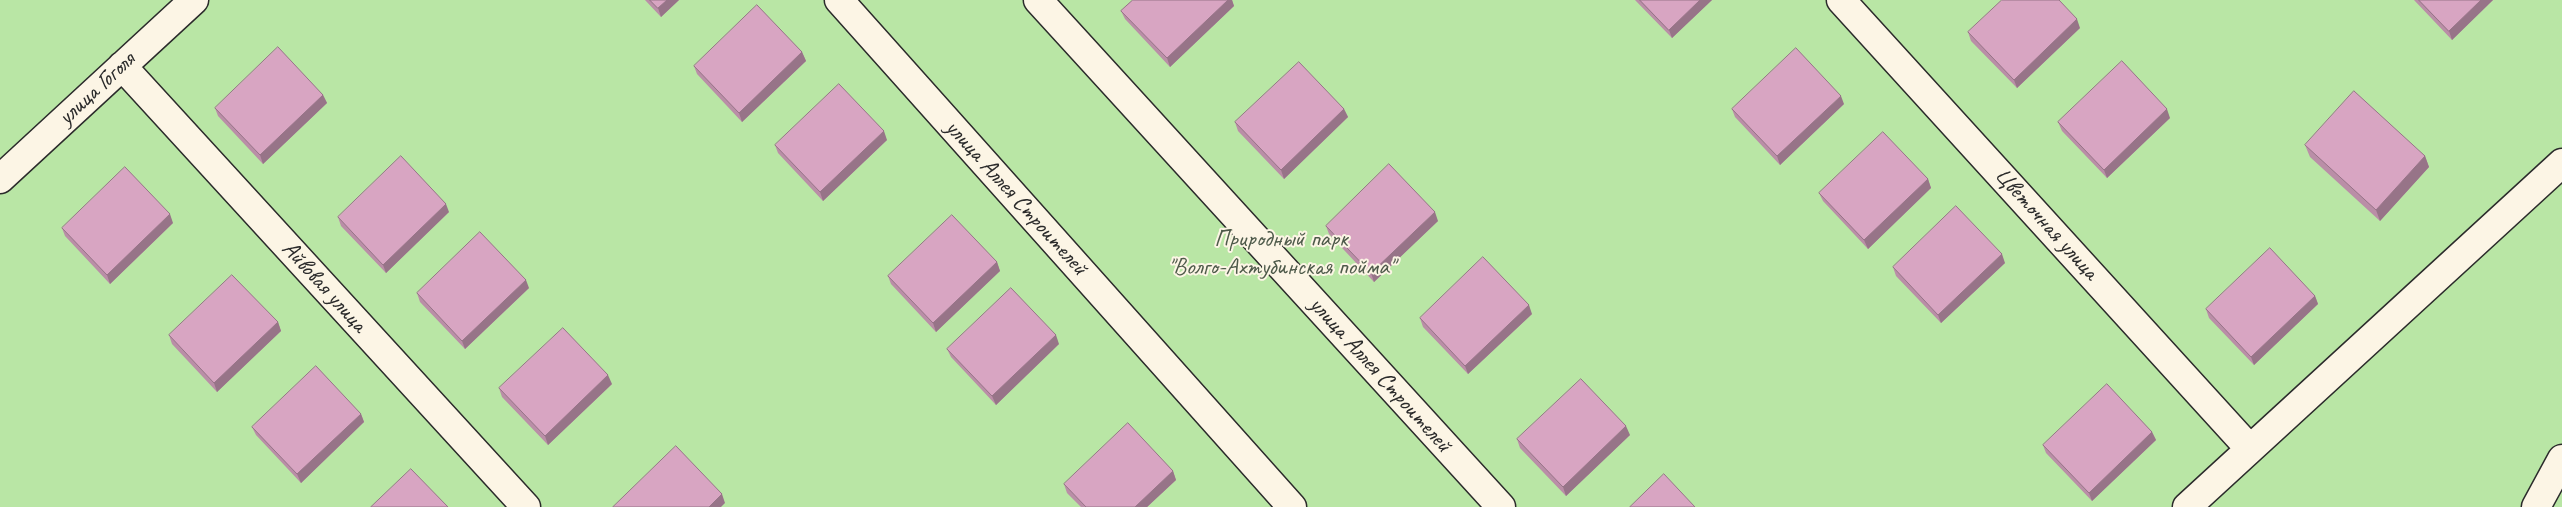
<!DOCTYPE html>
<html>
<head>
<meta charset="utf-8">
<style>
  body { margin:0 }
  canvas { display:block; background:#fcf5e5 }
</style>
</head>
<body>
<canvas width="2562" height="507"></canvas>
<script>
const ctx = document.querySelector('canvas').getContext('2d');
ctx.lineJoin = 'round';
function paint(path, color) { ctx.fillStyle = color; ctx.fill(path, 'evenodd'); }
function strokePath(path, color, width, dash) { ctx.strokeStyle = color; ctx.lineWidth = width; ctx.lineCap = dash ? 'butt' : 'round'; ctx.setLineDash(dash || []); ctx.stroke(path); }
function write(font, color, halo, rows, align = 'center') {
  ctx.font = font + ' Caveat,sans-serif'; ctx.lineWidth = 4; ctx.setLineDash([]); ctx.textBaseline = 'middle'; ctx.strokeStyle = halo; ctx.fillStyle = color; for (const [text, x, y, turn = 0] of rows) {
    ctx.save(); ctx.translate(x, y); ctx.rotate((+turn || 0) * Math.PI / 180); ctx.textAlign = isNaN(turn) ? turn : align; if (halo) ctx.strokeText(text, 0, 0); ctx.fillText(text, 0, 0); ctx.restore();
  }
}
paint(new Path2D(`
  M0 0H2562V507H0Z`), '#b9e6a5');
const street = new Path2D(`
  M839 0 1292 507
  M1038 0 1501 507
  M1841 0 2250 449
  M122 66 526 507
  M0 179 194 0
  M2187 507 2562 163`);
const secondary = new Path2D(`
  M2536 507 2562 459`);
strokePath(street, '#2b2b2b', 31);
strokePath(secondary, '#2b2b2b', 31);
strokePath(street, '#fcf5e5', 28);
strokePath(secondary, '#fcf5e5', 28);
paint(new Path2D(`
  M645 0H679L661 17Z
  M1133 0H1232L1234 6 1170 67 1125 19 1121 11Z
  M1635 0H1712L1672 38Z
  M2414 0H2493L2452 40Z
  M2080 28 2017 88 1971 41 1968 32Z
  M802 52 806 61 742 122 697 74 694 66Z
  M323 95 327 103 263 164 218 116 215 108Z
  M1844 104 1780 165 1735 117 1732 109Z
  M1344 109 1348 117 1284 179 1238 131 1235 122Z
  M2170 118 2107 178 2062 131 2058 122Z
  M887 140 823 201 778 153 775 145Z
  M2305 145 2425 156 2429 167 2380 221 2310 157Z
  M1928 179 1931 188 1868 249 1823 201 1819 193Z
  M449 212 386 273 341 226 338 217Z
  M1438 221 1374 282 1329 234 1326 226Z
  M173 223 110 284 65 236 62 228Z
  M997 262 1000 271 936 332 891 284 888 276Z
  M2005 263 1941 323 1896 276 1893 267Z
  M529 288 465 349 420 302 417 293Z
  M2315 296 2318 304 2254 365 2209 318 2206 309Z
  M1532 314 1468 374 1423 327 1420 318Z
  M278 322 281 331 217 392 172 344 169 335Z
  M1059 344 996 405 951 357 947 349Z
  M612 384 548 445 502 397 499 388Z
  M361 414 364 422 301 483 256 435 252 427Z
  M2152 432 2156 440 2092 501 2046 453 2043 445Z
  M1630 435 1566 496 1520 448 1517 439Z
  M1173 471 1176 480 1147 507H1081L1067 493 1064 484Z`), '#ba8ea7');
paint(new Path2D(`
  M667 0H679L661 17 658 8Z
  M1228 0H1232L1234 6 1170 67 1167 58Z
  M1700 0H1712L1672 38 1669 30Z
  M2481 0H2493L2452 40 2449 31Z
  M2077 19 2080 28 2017 88 2014 80Z
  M802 52 806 61 742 122 739 113Z
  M323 95 327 103 263 164 260 155Z
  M1841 96 1844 104 1780 165 1777 156Z
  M1344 109 1348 117 1284 179 1281 170Z
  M2167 109 2170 118 2107 178 2104 170Z
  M884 131 887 140 823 201 820 192Z
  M2425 156 2429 167 2380 221 2376 210Z
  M1928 179 1931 188 1868 249 1864 240Z
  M446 204 449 212 386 273 383 265Z
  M1435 212 1438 221 1374 282 1371 273Z
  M170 214 173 223 110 284 107 275Z
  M2002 254 2005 263 1941 323 1938 315Z
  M997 262 1000 271 936 332 933 323Z
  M526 280 529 288 465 349 462 341Z
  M2315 296 2318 304 2254 365 2251 357Z
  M1529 305 1532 314 1468 374 1465 366Z
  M278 322 281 331 217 392 214 383Z
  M1056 335 1059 344 996 405 992 396Z
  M608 375 612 384 548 445 545 436Z
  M361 414 364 422 301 483 297 474Z
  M1626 426 1630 435 1566 496 1563 487Z
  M2152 432 2156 440 2092 501 2089 493Z
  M1173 471 1176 480 1147 507H1135Z
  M722 494 725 503 721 507H709Z`), '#977488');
const building = new Path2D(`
  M650 0H667L658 8Z
  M1133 0H1228L1167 58 1121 11Z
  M1640 0H1700L1669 30Z
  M2002 0H2059L2077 19 2014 80 1968 32Z
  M2419 0H2481L2449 31Z
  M757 5 802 52 739 113 694 66Z
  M278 47 323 95 260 155 215 108Z
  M1796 48 1841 96 1777 156 1732 109Z
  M2122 61 2167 109 2104 170 2058 122Z
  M1299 62 1344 109 1281 170 1235 122Z
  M839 84 884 131 820 192 775 145Z
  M2354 91 2425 156 2376 210 2305 145Z
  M1883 132 1928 179 1864 240 1819 193Z
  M401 156 446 204 383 265 338 217Z
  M1389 164 1435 212 1371 273 1326 226Z
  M125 167 170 214 107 275 62 228Z
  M1956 206 2002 254 1938 315 1893 267Z
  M952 215 997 262 933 323 888 276Z
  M480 232 526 280 462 341 417 293Z
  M2270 248 2315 296 2251 357 2206 309Z
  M1483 257 1529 305 1465 366 1420 318Z
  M232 275 278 322 214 383 169 335Z
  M1011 288 1056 335 992 396 947 349Z
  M563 328 608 375 545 436 499 388Z
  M316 366 361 414 297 474 252 427Z
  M1581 379 1626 426 1563 487 1517 439Z
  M2107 384 2152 432 2089 493 2043 445Z
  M1128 423 1173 471 1135 507H1086L1064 484Z
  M676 446 722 494 709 507H613Z
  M411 469 448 507H371Z
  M1664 474 1695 507H1630Z`);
paint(building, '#d8a5c2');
strokePath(building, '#977488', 1);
write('24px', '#2b2b2b', '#fcf5e5', [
  ["улица Гоголя",97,89,-43],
  ["улица Аллея Строителей",1016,198,48],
  ["Цветочная улица",2046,224,48],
  ["Айвовая улица",324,287,48],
  ["улица Аллея Строителей",1380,375,48]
]);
write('24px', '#4e5a4a', '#fcf5e5', [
  ["Природный парк",1281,240],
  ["\"Волго-Ахтубинская пойма\"",1281,268]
]);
</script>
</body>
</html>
